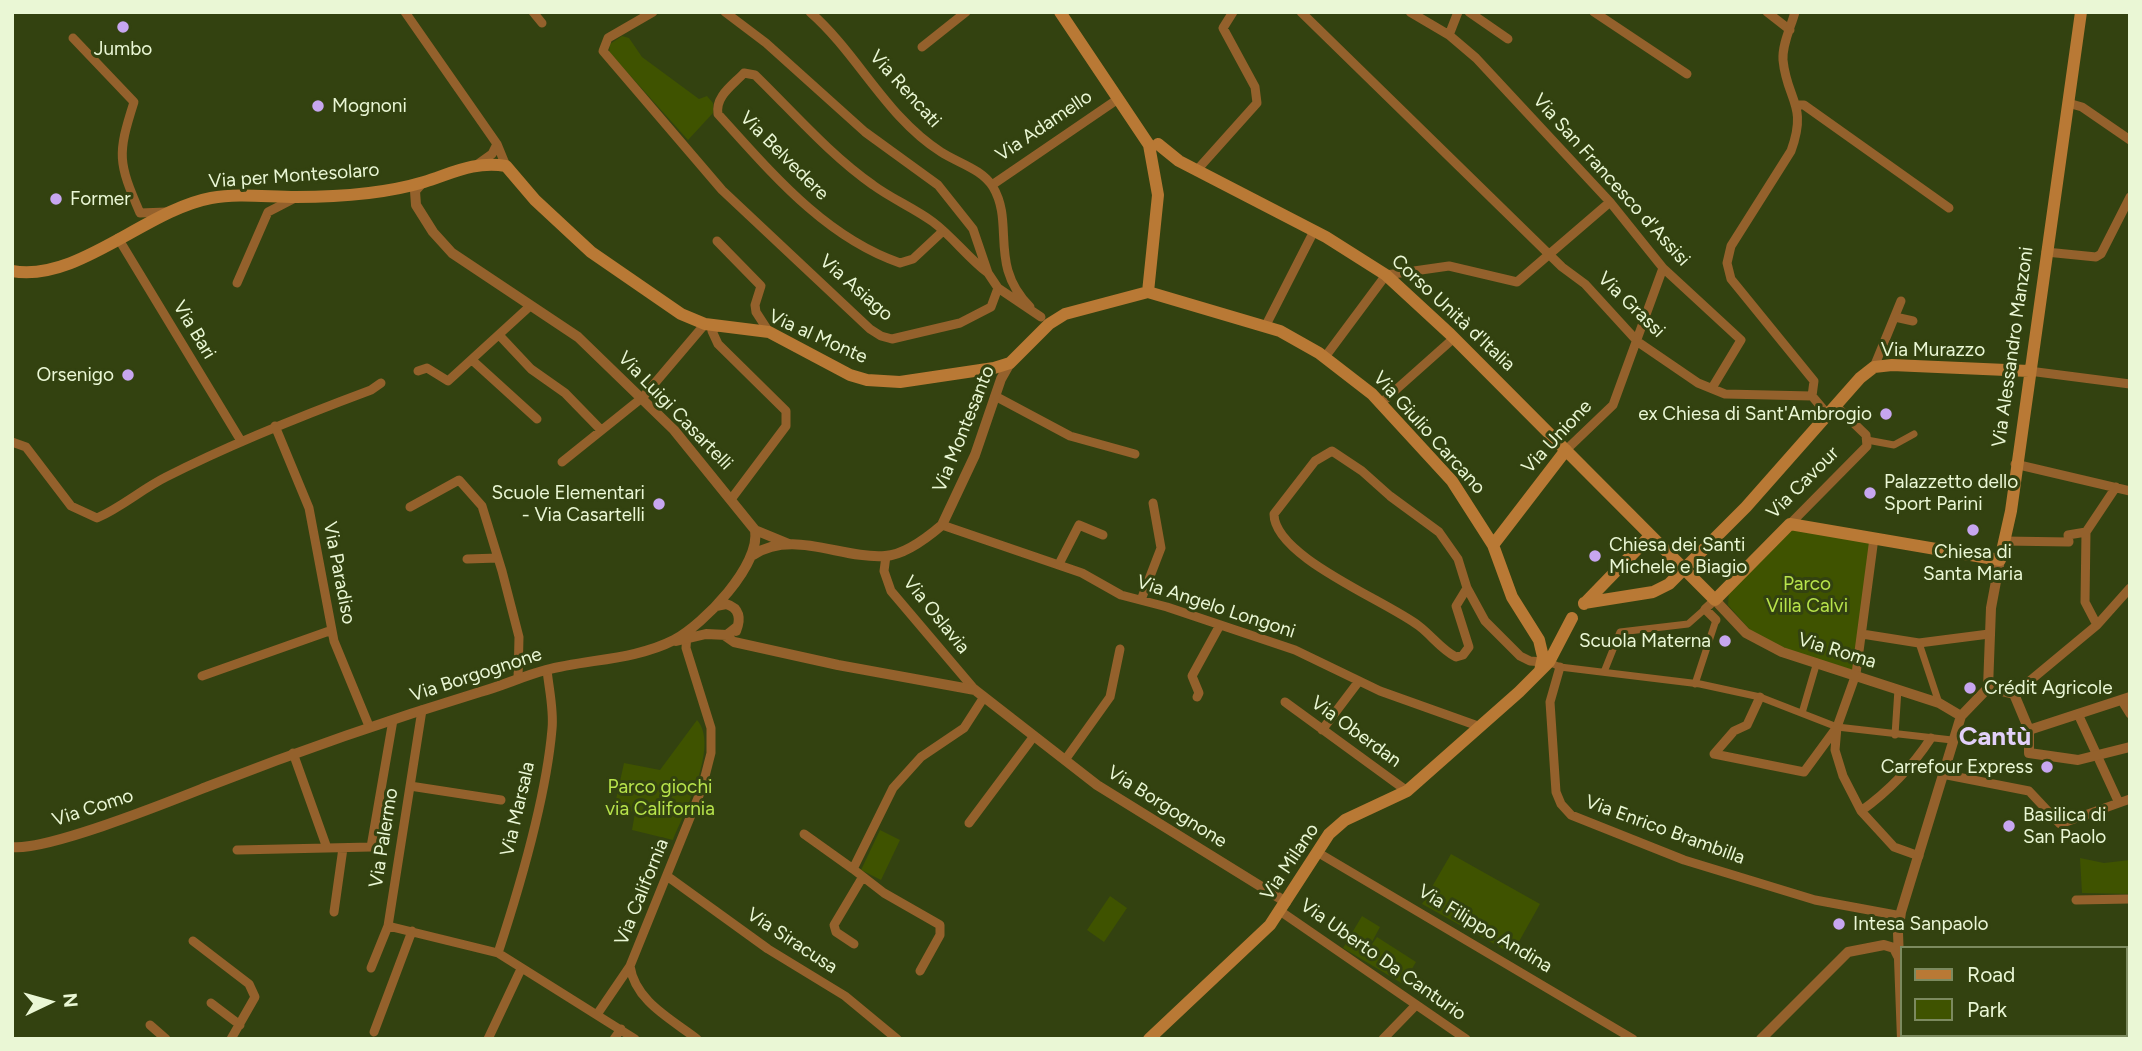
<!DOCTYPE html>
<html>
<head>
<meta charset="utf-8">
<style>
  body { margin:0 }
  #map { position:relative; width:2142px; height:1051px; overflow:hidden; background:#334210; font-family:Figtree,sans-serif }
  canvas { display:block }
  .frame { position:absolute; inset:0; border:14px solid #eaf7d5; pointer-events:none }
  .legend { position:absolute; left:1900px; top:946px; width:228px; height:91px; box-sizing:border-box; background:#334210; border:2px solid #7c8a5f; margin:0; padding:9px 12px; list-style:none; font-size:21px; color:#eaf7d5 }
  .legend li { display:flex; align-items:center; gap:14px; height:35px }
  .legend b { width:35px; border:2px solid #7c8a5f }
  .north { position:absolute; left:14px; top:967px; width:70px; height:70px; -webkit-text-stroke:5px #334210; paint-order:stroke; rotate:85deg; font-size:19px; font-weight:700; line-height:28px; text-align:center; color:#eaf7d5 }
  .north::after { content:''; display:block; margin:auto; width:24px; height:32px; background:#eaf7d5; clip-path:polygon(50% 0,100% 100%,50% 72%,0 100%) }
</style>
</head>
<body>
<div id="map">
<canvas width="2142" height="1051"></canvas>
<div class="frame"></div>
<ul class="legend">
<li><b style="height:9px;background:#b97935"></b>Road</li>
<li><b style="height:19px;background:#3f5300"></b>Park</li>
</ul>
<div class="north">N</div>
</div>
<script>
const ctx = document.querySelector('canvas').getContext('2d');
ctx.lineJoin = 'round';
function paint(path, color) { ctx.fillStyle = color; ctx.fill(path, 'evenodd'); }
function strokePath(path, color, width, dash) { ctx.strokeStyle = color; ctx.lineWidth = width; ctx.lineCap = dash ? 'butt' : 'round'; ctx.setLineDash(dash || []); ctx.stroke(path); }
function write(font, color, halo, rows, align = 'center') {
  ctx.font = font + ' Figtree,sans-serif'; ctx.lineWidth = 6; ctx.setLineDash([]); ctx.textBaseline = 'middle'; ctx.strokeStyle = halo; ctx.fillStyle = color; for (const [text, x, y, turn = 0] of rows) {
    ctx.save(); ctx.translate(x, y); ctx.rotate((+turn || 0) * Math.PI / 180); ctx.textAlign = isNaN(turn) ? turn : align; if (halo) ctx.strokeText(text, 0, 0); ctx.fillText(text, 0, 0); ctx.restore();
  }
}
paint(new Path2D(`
  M622 36 629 38 642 57 699 99 707 96 713 103V113L688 140 609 52 610 44Z
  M1791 528 1868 540 1871 547 1853 673 1785 650 1751 631 1728 605 1729 590Z
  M697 720C720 746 684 812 673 840L632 830 635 813 615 804 624 763 660 770Z
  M880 830 900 840 881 880 861 870Z
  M1451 854 1540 904 1512 954 1422 904Z
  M2080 858 2104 863 2130 860V894L2082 893Z
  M1110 896 1127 908 1104 942 1087 930Z
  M1362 916 1380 927 1366 953 1377 937 1416 962 1403 984 1343 948Z`), '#3f5300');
strokePath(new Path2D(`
  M1867 440 1894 445 1914 434
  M1919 643 1939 703
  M1549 662 1560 667 1700 684 1760 697 1837 727 1952 740
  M1604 672 1620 632 1688 624 1705 609
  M1695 684 1716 620
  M1802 713 1817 662
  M1895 735 1898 689`), '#94612c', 7);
strokePath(new Path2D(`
  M405 12 497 144 506 166
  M533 12 542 23
  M653 12 608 38 603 51 722 190 870 329 881 336 892 339 960 323 991 307 998 288
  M725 12 766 43 865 132 938 185 973 229 988 273 998 288 1041 317
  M810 12C858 54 886 117 941 152 958 163 982 169 993 187 1015 224 988 265 1030 307
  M1301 12 1562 267 1585 284 1638 342 1698 383 1725 394 1812 396
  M1410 12 1449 35 1476 58 1610 202 1663 268 1741 340 1712 388
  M1469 12 1508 39
  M1594 12 1687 74
  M1767 12 1790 30
  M1795 12C1791 27 1782 44 1783 60 1787 101 1808 104 1791 151L1731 246 1727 263 1731 279 1814 381 1812 396
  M1449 35 1458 12
  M73 38 134 102C117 155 118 162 140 213L166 212
  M922 47 966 12
  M2068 103 2082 107 2130 140
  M1798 105H1804L1949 208
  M478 164 492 154 497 144
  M1197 170 1257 103 1255 87 1223 28 1233 12
  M992 185 1118 99
  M943 231 913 259 900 263C824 237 770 171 718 114 715 96 733 85 744 73L755 75C793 112 830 155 873 185 892 199 914 208 933 222 953 237 968 258 988 273
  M118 238 241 441
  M717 241 761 286 755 305 756 312 769 332
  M2046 252 2096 257 2101 254 2130 197
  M237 283 268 212 295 198
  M1895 317 1913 321
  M719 325 712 331 718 344 786 411V426L732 498
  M1266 325 1314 231
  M500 336 531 369 565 393 601 430
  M1325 357 1386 275 1449 266 1517 282 1610 202
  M472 360 537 419
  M1874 367 1901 301
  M418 371 427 368 448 381 529 307
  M2029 371 2130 384
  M995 396 1070 436 1135 454
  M1812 396 1828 415
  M1381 403 1454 338
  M275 426 309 508 334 641 369 726
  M12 442 26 447 71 506 97 518C122 507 142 489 166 477 233 443 301 416 371 390L381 383
  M1566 450 1613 405 1663 268
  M562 462 643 397 705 324
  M2015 464 2130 491
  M410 507 459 480 482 506 502 571 519 637 518 679
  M1790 524 1867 446 1866 435 1836 406
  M942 525 1082 573 1121 595 1167 607 1295 650 1380 691 1478 726
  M1874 538 1856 674 1837 727 1835 750 1843 776 1861 811 1894 847 1919 856
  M2005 541 2069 542 2068 535 2086 532
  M886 556 884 571 891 591 975 690
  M467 559 498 558
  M1059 564 1079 525 1103 535
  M1467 588 1456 606 1469 647 1463 655 1456 657C1442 650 1431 635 1419 626 1387 601 1274 557 1274 514L1315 461 1332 451 1362 471 1390 496 1439 532 1458 559 1467 588 1485 621 1520 656 1530 661 1543 662
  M1141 600 1161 548 1153 503
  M1715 600 1705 609 1716 620
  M2097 625 2085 602 2086 532 2116 487
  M687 633 686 648 711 728V753L702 788 630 966C635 1001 671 1019 697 1039
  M1862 634 1919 643 1989 634
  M1560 667 1550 702 1556 792 1561 804 1571 815 1684 860 1815 900 1896 915
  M202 676 332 630
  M2014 694 2097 625 2130 588
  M1197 697 1199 693 1192 676 1220 625
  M1760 697 1747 725 1734 731 1714 754 1804 772 1837 727
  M2122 701 2130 714
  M1285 702 1407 791
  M2078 714 2119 803
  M1322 730 1359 681
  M293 753 327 848
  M1065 760 1110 697 1120 649
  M1942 774 2029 791 2060 824 2130 799
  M410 786 501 800
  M1861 811C1889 791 1912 767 1931 738
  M969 823 1034 736
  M804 834 853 869 893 788 921 757 964 728 984 697
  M237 850 371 847 393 720
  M1317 852 1633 1039
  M853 869 884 893 940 925V935L920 971
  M667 876 768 949 845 996 897 1039
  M2076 900 2130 899
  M1280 911 1466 1039
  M334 912 343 848
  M388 926 498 953 635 1039
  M193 941 249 984 255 997 231 1039
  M854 944 836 932 834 925 862 878
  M498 953C520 886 546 799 552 729 554 710 549 689 547 670
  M371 968 388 926 422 710
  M2126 1000 2130 995
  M211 1003 240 1025
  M598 1013 630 966
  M2126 1014 2130 1017
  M150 1025 166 1039
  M374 1032 412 931
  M1968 1035 1975 1039
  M488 1039 521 969
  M614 1039 621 1029
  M1383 1039 1416 1005
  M2100 1039 2102 1035`), '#94612c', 9);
strokePath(new Path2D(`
  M422 183 415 191 416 205 433 232 452 253 578 337 674 430 755 530 789 544
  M753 555C793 529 841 559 885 556 905 555 928 537 942 525L975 455 1001 379 1010 363
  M1715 600 1746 633 1782 652 1939 703 1961 716
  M716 606 726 604C740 608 741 619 736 631
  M724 635 734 642 838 665 975 690 1097 785 1286 902
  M676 641 706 634 727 635 737 627
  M1988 688 2014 694 2029 730V753L2078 760 2130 747
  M1988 688 1991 608 2000 560
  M2029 730 2130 697
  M12 847C48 851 171 801 209 786 299 751 388 720 480 692 502 686 523 676 546 670 588 659 635 660 674 640 704 624 761 565 755 530
  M1761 1039 1848 952 1884 945 1894 948 1898 956
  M1902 1039 1898 933 1901 912 1961 716 1988 688`), '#94612c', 10);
strokePath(new Path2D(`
  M1060 12 1149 145 1158 195 1148 292
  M1158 144 1179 161 1326 237 1386 275 1450 334 1715 600 1790 524 2000 560 2011 511 2081 12
  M12 271C77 283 146 210 211 198 238 193 268 197 296 197 337 197 384 194 424 182 453 173 474 161 506 166L535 200 591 252 681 314 705 324 769 332 850 375 867 380 900 382 994 368 1010 363 1049 324 1065 314 1148 292 1280 331 1319 353 1372 394 1452 481 1493 545 1512 597 1539 640 1543 657 1540 671
  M1493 545 1566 450
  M1584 603 1653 592 1669 584 1746 507 1860 378 1874 367 1892 365 2029 371
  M1584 604 1650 536
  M1149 1039 1270 925 1329 834 1345 820 1407 791 1519 692 1549 662 1572 618`), '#b97935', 12);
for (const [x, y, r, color] of [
  [123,27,7,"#c7a6f0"],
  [318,106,7,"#c7a6f0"],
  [56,199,7,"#c7a6f0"],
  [128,375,7,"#c7a6f0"],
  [1886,414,7,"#c7a6f0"],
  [1870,493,7,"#c7a6f0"],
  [659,504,7,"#c7a6f0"],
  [1973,530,7,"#c7a6f0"],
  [1595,556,7,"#c7a6f0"],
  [1725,641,7,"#c7a6f0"],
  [1970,688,7,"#c7a6f0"],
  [2047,767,7,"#c7a6f0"],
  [2009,826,7,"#c7a6f0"],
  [1839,924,7,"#c7a6f0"]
]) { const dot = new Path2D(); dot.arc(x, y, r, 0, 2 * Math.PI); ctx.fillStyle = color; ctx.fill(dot); strokePath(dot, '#334210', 2.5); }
write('19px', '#eaf7d5', '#334210', [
  ["Jumbo",123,49,"center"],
  ["Mognoni",332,106],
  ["Former",70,199],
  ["Orsenigo",114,375,"right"],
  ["ex Chiesa di Sant'Ambrogio",1872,414,"right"],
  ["Palazzetto dello",1884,482],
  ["Sport Parini",1884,504],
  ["Scuole Elementari",645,493,"right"],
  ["- Via Casartelli",645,515,"right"],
  ["Chiesa dei Santi",1609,545],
  ["Michele e Biagio",1609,567],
  ["Chiesa di",1973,552,"center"],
  ["Santa Maria",1973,574,"center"],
  ["Scuola Materna",1711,641,"right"],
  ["Crédit Agricole",1984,688],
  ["Carrefour Express",2033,767,"right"],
  ["Basilica di",2023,815],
  ["San Paolo",2023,837],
  ["Intesa Sanpaolo",1853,924]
], 'left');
write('19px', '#eaf7d5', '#334210', [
  ["Via Rencati",905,89,48],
  ["Via Adamello",1044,126,-34],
  ["Via Belvedere",784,156,45],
  ["Via per Montesolaro",294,176,-4],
  ["Via San Francesco d'Assisi",1611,180,48],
  ["Via Asiago",856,288,41],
  ["Via Grassi",1631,305,44],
  ["Corso Unità d'Italia",1453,313,43],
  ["Via Bari",194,330,59],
  ["Via al Monte",818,337,24],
  ["Via Alessandro Manzoni",2013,347,-82],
  ["Via Murazzo",1933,350],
  ["Via Luigi Casartelli",675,411,46],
  ["Via Montesanto",964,429,-68],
  ["Via Giulio Carcano",1429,433,48],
  ["Via Unione",1557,437,-47],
  ["Via Cavour",1803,483,-45],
  ["Via Paradiso",339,573,79],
  ["Via Angelo Longoni",1216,607,18],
  ["Via Oslavia",936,615,51],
  ["Via Roma",1837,651,17],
  ["Via Borgognone",476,675,-18],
  ["Via Oberdan",1356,732,36],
  ["Via Borgognone",1167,807,32],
  ["Via Como",93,808,-18],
  ["Via Marsala",518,809,-77],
  ["Via Enrico Brambilla",1665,830,20],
  ["Via Palermo",384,838,-81],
  ["Via Milano",1290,862,-56],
  ["Via California",642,892,-68],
  ["Via Filippo Andina",1485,929,31],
  ["Via Siracusa",792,941,33],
  ["Via Uberto Da Canturio",1383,960,35]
]);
write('19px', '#b8e44c', '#334210', [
  ["Parco",1807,584],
  ["Villa Calvi",1807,606],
  ["Parco giochi",660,787],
  ["via California",660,809]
]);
write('bold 26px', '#e2d0fa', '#334210', [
  ["Cantù",1995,737]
]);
</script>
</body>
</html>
